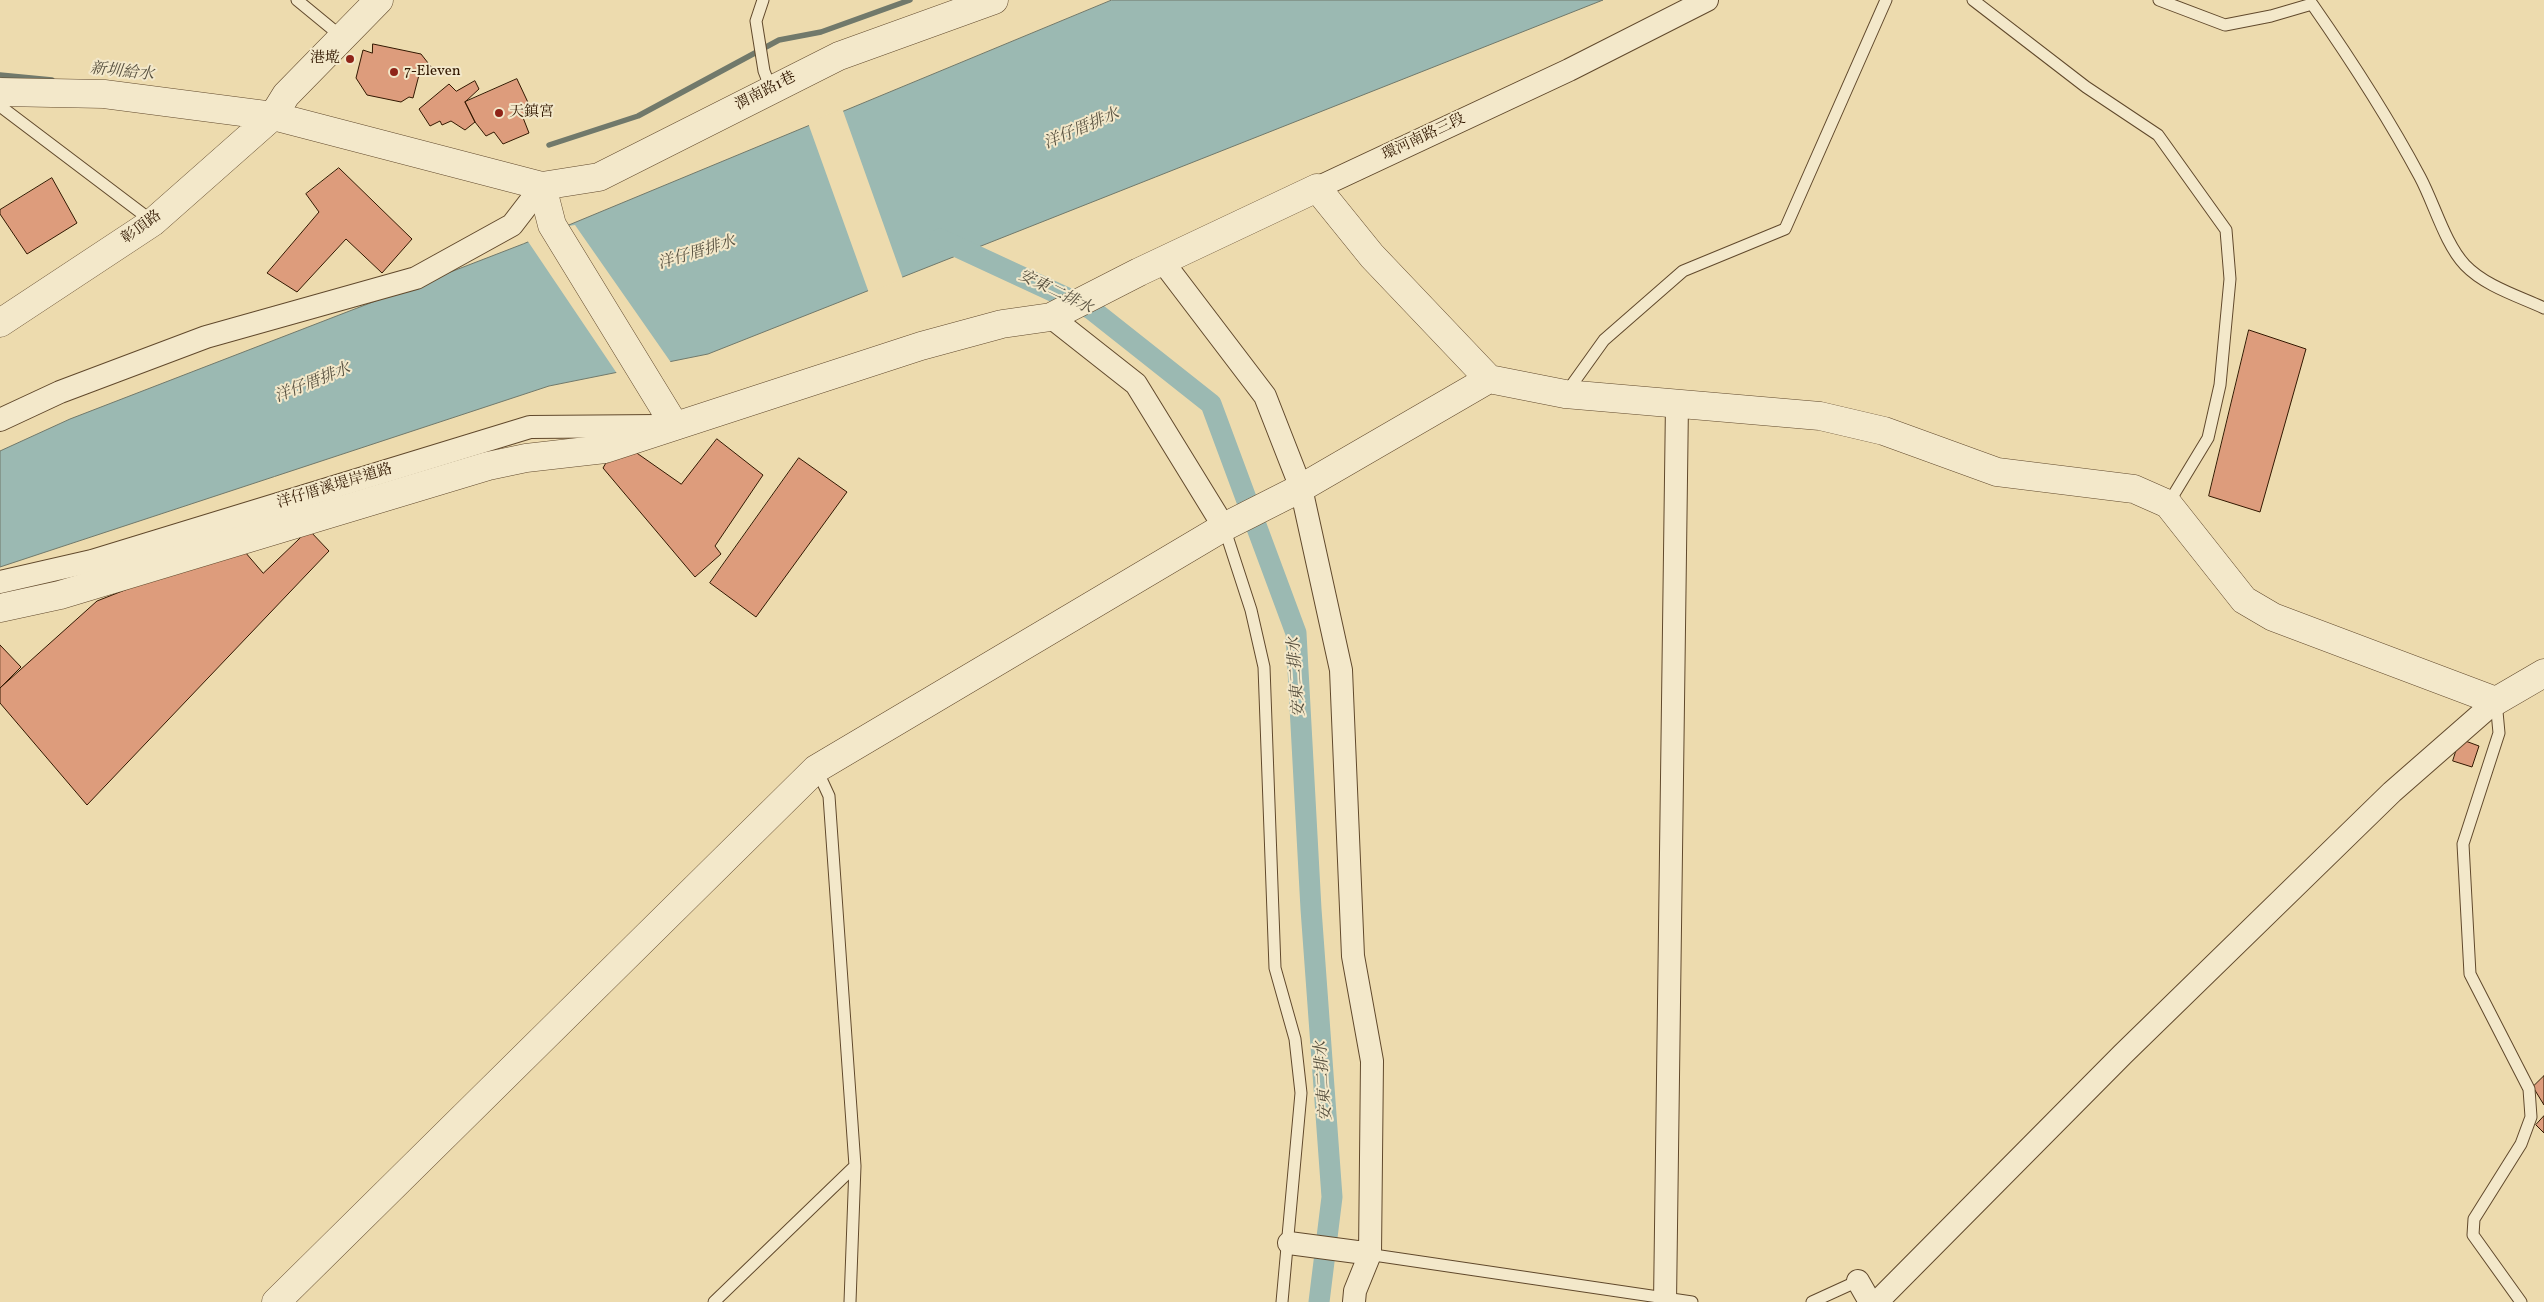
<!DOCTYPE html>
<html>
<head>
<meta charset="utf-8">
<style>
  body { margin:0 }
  canvas { display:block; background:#eddbae }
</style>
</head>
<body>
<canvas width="2544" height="1302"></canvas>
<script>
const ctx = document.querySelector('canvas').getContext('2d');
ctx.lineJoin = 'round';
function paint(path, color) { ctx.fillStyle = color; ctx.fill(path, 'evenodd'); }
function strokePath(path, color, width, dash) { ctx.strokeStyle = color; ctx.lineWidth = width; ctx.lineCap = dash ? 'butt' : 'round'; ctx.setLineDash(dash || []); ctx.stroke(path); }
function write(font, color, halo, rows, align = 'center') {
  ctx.font = font + ' Vollkorn,"Noto Serif TC",serif'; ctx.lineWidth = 4; ctx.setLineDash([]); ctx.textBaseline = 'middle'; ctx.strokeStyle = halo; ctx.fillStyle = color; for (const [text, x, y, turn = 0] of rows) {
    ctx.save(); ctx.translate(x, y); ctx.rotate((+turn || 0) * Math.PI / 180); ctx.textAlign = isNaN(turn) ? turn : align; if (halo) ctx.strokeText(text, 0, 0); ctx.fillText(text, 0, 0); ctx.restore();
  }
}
const water = new Path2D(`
  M1112 0H1603L708 354 549 386 0 567V451L70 419 523 244Z`);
paint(water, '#9bb9b2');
strokePath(water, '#71796b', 1);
paint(new Path2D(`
  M842 108 903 279 869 293 808 123Z
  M575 225 672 364 618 375 527 240 555 228Z`), '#eddbae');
strokePath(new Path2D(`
  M0 75 52 80
  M549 145 638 116 779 40 821 32 910 0`), '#71796b', 5.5);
strokePath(new Path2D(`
  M940 239 1091 309 1211 404 1296 633 1311 909 1332 1197 1319 1302`), '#9bb9b2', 21);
const building = new Path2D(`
  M373 44 421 54 432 68 429 76 419 75 413 98 409 97 401 102 367 95 356 78 363 50 372 53Z
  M517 79 532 111 522 115 529 133 503 144 494 132 486 136 475 122 465 102Z
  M475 81 479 89 465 102 475 122 465 130 451 121 442 125 440 121 430 126 419 109 449 84 456 91Z
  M339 168 412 239 382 273 346 239 297 292 267 273 319 212 306 194Z
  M52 178 77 223 27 254 0 214V210Z
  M2249 330 2306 349 2260 512 2209 496Z
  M717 439 763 475 715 546 721 554 695 577 603 468 611 454 631 449 681 484Z
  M799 458 847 492 756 617 710 583Z
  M309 530 329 551 87 805 0 703V688L97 601 239 545 263 573Z
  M0 645 21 667 0 688Z
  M2460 739 2479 746 2472 767 2453 761Z
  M2544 1076V1105L2533 1087Z
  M2544 1116V1133L2536 1125Z`);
paint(building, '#dd9c7c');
strokePath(building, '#321801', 1);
const service = new Path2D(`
  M297 0 342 37
  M763 0 756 21 764 71 771 89
  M1973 0 2086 87 2158 135 2226 230 2230 279 2220 385 2208 438 2168 504
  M2159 0 2225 25 2271 16 2312 4C2351 60 2388 117 2420 177 2434 203 2445 244 2465 265 2485 286 2518 296 2544 308
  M0 106 152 221
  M1566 393 1604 340 1683 271 1785 229 1886 0
  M1224 527 1251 610 1264 667 1275 968 1295 1039 1301 1093 1282 1302
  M2496 701 2499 733 2463 844 2470 974 2529 1089 2531 1117 2521 1144 2474 1219 2473 1235 2521 1302
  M817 770 829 796 855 1166 850 1302
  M1367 1254 1692 1302
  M714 1302 855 1166
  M1812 1302 1858 1281`);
const minor = new Path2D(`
  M1317 188 1569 70 1707 0
  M1163 262 1265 396 1301 488 1341 670 1353 956 1372 1061 1370 1254 1355 1291 1354 1302
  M1051 317 1136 384 1224 527
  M0 420 60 392 206 337 416 278 512 225 542 186
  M0 582 92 561 530 427 659 426
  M1289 1243 1357 1252
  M1858 1281 1870 1302
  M1665 1302 1677 403
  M1877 1302 2123 1054 2392 792 2496 701`);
const tertiary = new Path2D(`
  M0 92 104 94 273 116 542 186 599 177 839 56 994 0
  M542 186 552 225 675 426
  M0 323 153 222 273 116 286 95 379 0
  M0 608 60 595 488 466 526 458 605 449 921 346 1002 324 1051 317 1139 272 1317 188 1372 256 1489 379 1565 394 1820 416 1884 431 1997 472 2134 489 2168 504 2244 600 2273 617 2496 701 2544 673
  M276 1302 816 769 1224 527 1301 488 1489 379`);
strokePath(service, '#61492c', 13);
strokePath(minor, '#61492c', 24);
strokePath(tertiary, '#61492c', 29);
strokePath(service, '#f3e8ca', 11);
strokePath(minor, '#f3e8ca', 22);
strokePath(tertiary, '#f3e8ca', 28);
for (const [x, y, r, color] of [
  [350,59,5,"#8f2418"],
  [394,72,5,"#8f2418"],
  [499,113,5,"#8f2418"]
]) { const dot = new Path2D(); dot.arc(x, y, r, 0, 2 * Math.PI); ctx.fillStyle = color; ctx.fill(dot); strokePath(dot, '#f3e8ca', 2); }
write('15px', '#321801', '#f3e8ca', [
  ["港墘",340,59,"right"],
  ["7-Eleven",404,72],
  ["天鎮宮",509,113]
], 'left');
write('15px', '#321801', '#f3e8ca', [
  ["渭南路1巷",766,92,-27],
  ["環河南路三段",1424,138,-25],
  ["彰頂路",142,228,-36],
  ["洋仔厝溪堤岸道路",335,487,-17]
]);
write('italic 16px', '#57503f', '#f3e8ca', [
  ["新圳給水",122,73,6],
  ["洋仔厝排水",1082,130,-23],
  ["洋仔厝排水",697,254,-17],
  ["安東二排水",1055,293,26],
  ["洋仔厝排水",313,384,-22],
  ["安東二排水",1298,677,-94],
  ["安東二排水",1325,1081,-94]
]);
</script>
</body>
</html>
